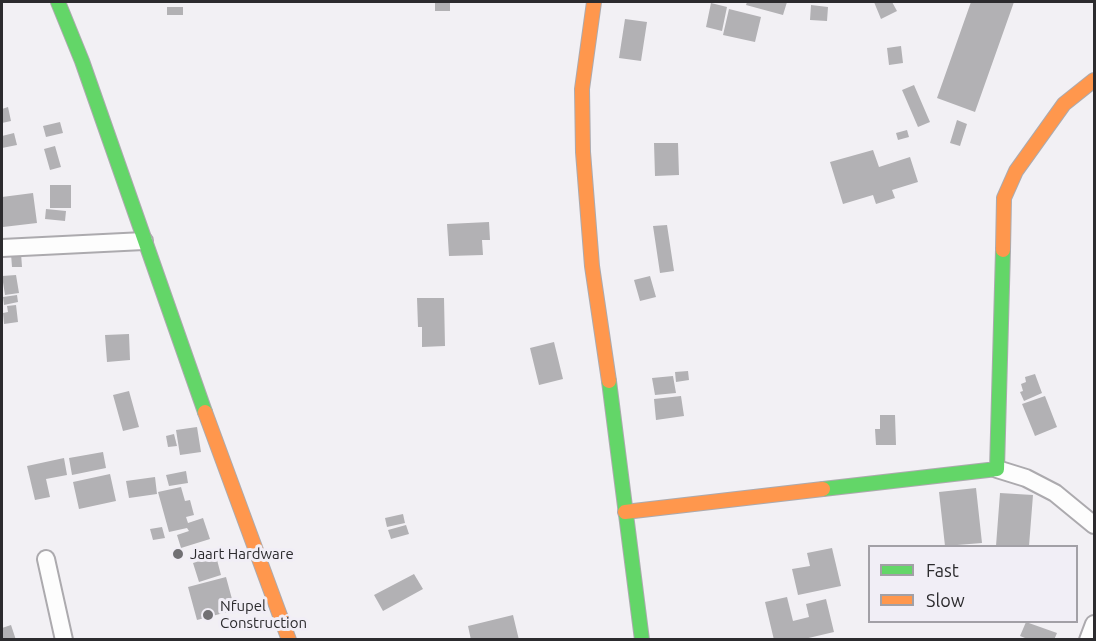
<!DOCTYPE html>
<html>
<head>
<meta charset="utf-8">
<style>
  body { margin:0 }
  #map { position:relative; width:1096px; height:641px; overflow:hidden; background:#f2f0f4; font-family:Ubuntu,sans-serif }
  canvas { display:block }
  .frame { position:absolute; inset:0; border:3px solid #2c2b2e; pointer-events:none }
  .legend { position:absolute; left:868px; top:545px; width:210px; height:78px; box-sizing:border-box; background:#f1eef6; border:2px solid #a2a0a6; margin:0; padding:8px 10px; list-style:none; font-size:18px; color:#2c2b2e }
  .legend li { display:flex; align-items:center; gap:12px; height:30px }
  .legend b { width:30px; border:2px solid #a2a0a6 }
</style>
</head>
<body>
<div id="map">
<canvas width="1096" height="641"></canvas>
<div class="frame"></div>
<ul class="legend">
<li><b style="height:8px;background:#63d668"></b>Fast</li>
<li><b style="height:8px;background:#ff974d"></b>Slow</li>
</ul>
</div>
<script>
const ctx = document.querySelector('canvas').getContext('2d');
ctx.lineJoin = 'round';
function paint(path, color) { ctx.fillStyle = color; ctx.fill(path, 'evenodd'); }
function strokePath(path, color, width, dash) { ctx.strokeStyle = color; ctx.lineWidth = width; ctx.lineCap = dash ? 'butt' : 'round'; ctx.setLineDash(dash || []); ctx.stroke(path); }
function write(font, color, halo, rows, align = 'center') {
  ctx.font = font + ' Ubuntu,sans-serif'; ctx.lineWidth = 6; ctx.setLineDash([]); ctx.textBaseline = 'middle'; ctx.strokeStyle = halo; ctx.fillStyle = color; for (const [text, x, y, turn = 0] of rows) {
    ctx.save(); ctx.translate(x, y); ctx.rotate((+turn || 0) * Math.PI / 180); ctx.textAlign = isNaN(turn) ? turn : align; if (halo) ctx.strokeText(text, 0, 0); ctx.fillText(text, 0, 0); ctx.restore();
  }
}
paint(new Path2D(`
  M435 2H450V11H435Z
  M747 2H787L783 15 746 5Z
  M874 2H892L897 11 881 19Z
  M971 2H1014L975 112 937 98Z
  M711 3 727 7 722 31 706 27Z
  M811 5 828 7 827 21 810 20Z
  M167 7H183V15H167Z
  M729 9 761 17 755 42 723 35Z
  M625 19 647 22 641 61 619 58Z
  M901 46 903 63 889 65 887 48Z
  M914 85 930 122 918 127 902 90Z
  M8 107 11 121 2 123V109Z
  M957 120 967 124 960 146 950 143Z
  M60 122 63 133 46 137 43 126Z
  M907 130 909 137 898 140 896 133Z
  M14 133 17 145 2 148V136Z
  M654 143H678L679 175 655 176Z
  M55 146 61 167 50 170 44 149Z
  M873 150 879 167 910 157 918 182 892 190 895 198 876 204 873 195 843 204 830 162Z
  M50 185H71V208H50Z
  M33 193 37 223 3 227 2 197Z
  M46 209 66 211 65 221 45 219Z
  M489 222 490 240H482L483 255 449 256 447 224Z
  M667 225 674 271 660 273 653 226Z
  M21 253 22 267H12L11 254Z
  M16 275 19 293 5 295 2 276Z
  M650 276 656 297 640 301 634 280Z
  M17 295 18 302 4 305 3 297Z
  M417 298H444L445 346 422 347V327H418Z
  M16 305 18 322 4 324 3 313 8 312 7 306Z
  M129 334 130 360 107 362 105 335Z
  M554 342 563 379 539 385 530 348Z
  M688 371 689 380 676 382 675 372Z
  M1035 374 1042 393 1024 401 1020 392 1023 391 1021 384 1026 382 1025 377Z
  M673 376 676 393 655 395 652 378Z
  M129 391 139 427 123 431 113 395Z
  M681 396 684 416 656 420 654 399Z
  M1045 396 1057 427 1035 436 1022 404Z
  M880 415H895L896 445H876L875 429H880Z
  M197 427 201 452 180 455 176 430Z
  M174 434 177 446 168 447 166 436Z
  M103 452 106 468 72 475 69 458Z
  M64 458 67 475 46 479 50 497 35 500 27 466Z
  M186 471 188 483 169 486 166 475Z
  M110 474 116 501 79 509 73 482Z
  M155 477 157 494 129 498 126 481Z
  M181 487 185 501 190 500 194 515 186 517 188 523 203 518 210 539 181 548 177 535 189 531 187 528 169 532 158 492Z
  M976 488 982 543 945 546 939 492Z
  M1000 493 1033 495 1029 546H996Z
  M403 514 405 523 387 527 385 518Z
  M406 525 409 534 391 539 388 530Z
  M162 527 165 538 153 540 150 529Z
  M832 548 841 586 798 595 792 569 810 566 807 553Z
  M216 556 221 575 199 582 193 563Z
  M414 574 423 589 383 611 374 595Z
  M226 577 235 610 197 620 188 587Z
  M787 597 793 621 809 617 806 604 826 599 834 632 800 640H774L765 602Z
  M513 615 519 640H471L468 626Z
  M1026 622 1057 633 1054 640H1030L1020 636Z
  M11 625 16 640H2V628Z`), '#b2b1b4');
const street = new Path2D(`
  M2 248 144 241
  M997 469 1026 478 1055 493 1094 525
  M46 559 64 640
  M1088 640 1094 624`);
const fast = new Path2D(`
  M58 2 82 61 205 412
  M609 381 642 640
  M823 489 997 469 1003 250`);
const slow = new Path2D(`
  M594 2 582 89 583 152 592 266 609 381
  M1003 250 1004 198 1016 171 1064 104 1094 80
  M205 412 289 640
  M625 512 823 489`);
strokePath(street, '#acaaae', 20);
strokePath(fast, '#acaaae', 16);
strokePath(slow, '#acaaae', 16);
strokePath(street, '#fdfdfd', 16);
strokePath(fast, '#63d668', 14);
strokePath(slow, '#ff974d', 14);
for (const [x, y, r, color] of [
  [178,554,6,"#717073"],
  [208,615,6,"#717073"]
]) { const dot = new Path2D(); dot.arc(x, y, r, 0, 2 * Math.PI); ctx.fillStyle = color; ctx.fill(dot); strokePath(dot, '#f1eef6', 2); }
write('15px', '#2c2b2e', '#f1eef6', [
  ["Jaart Hardware",190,554],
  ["Nfupel",220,606],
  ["Construction",220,623]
], 'left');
</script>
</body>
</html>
